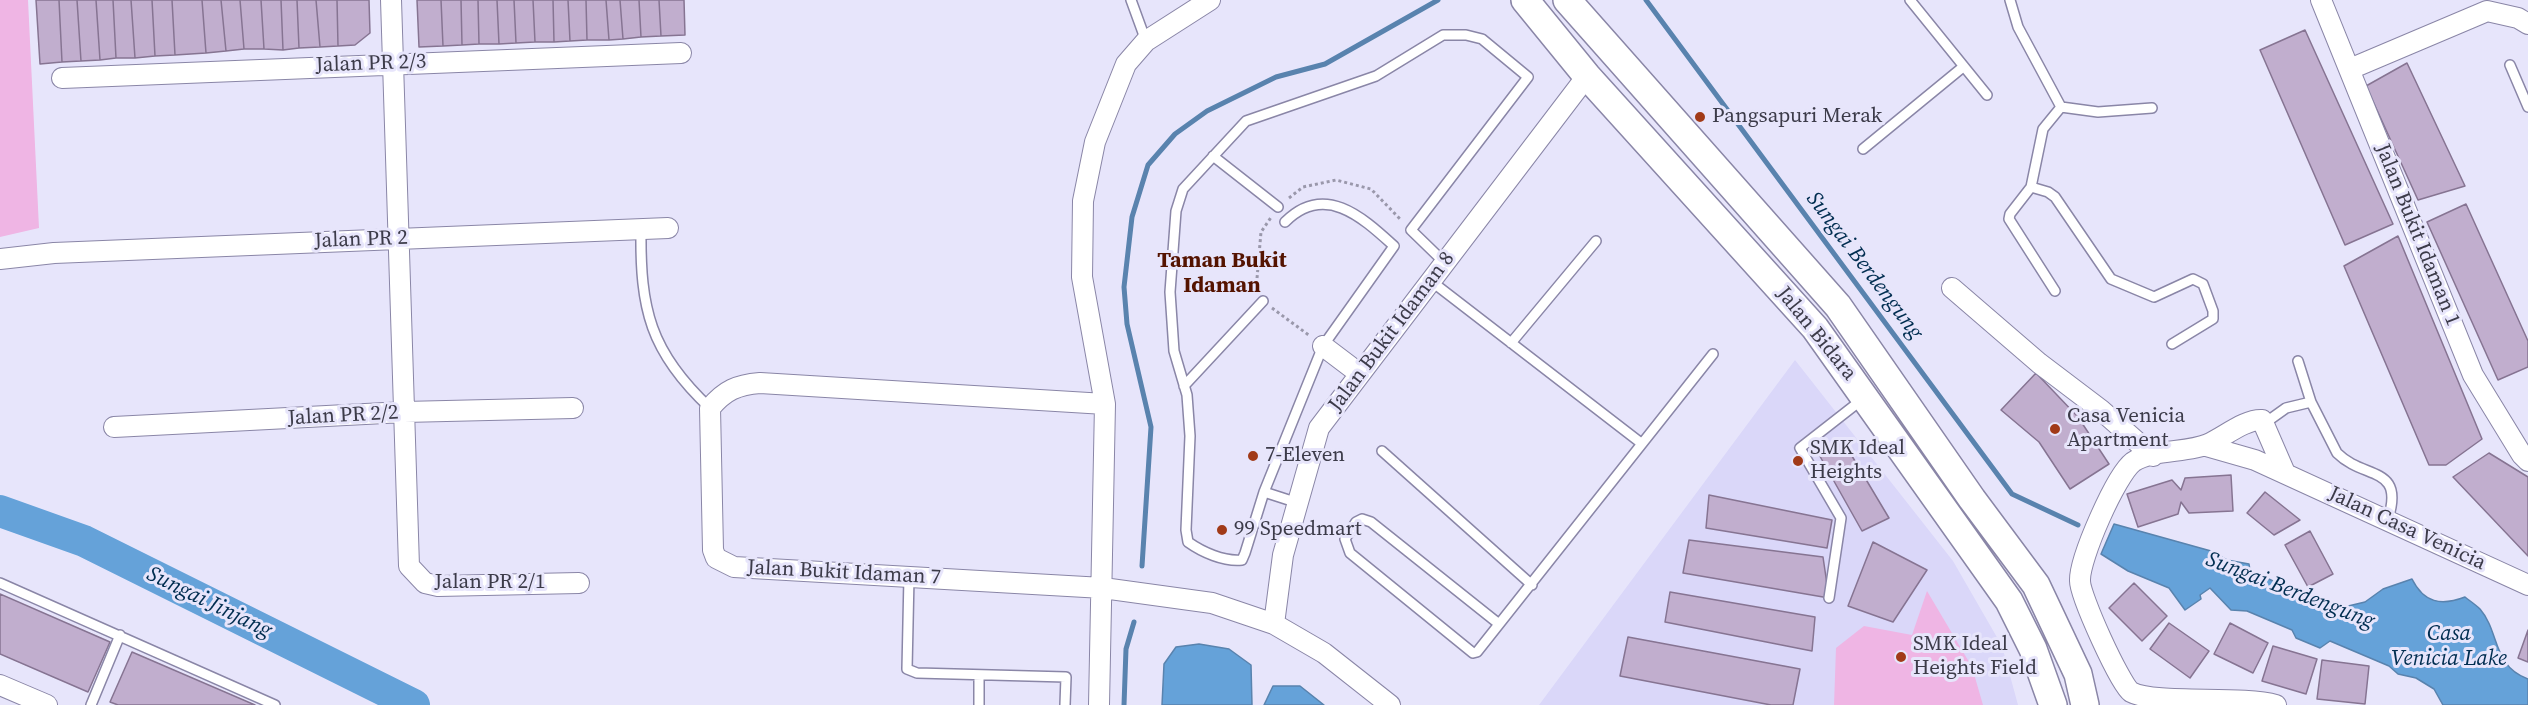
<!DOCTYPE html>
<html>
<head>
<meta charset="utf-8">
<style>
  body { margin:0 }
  canvas { display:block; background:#e7e5fb }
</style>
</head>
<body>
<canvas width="2528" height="705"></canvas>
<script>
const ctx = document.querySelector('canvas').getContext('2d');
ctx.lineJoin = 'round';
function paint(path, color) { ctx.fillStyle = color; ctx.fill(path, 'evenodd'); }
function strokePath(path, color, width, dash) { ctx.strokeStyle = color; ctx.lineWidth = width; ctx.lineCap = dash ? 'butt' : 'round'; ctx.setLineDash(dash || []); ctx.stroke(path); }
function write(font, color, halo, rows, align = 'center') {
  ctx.font = font + ' "Source Serif 4",serif'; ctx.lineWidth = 6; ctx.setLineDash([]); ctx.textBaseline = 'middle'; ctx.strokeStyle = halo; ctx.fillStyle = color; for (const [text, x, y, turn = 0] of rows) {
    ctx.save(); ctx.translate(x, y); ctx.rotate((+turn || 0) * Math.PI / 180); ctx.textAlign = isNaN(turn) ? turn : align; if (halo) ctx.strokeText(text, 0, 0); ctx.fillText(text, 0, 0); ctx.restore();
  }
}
paint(new Path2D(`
  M1795 360 1953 561 2002 646 2018 705H1539Z`), '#dad7f9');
paint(new Path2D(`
  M0 0H28L39 228 0 237Z
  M1927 591 1972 667 1983 705H1834L1836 648 1864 626 1912 635Z`), '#efb5e4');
const water = new Path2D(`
  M2114 524 2211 551 2227 560 2249 564 2250 570 2321 604 2344 607 2365 602 2383 589 2412 579C2424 603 2441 606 2465 597 2470 601 2476 605 2480 609 2500 632 2492 666 2528 679V705H2443L2434 689 2416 678 2398 674 2389 666 2330 641 2320 648 2296 638 2292 630 2247 611 2231 610 2210 588 2200 595 2201 599 2185 610 2169 588 2128 571 2101 554Z
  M1199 644 1229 649 1251 665 1252 705H1162L1164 664 1176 647Z
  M1273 686H1300L1324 705H1264Z`);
paint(water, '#65a2d9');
strokePath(water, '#5983ae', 1.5);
strokePath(new Path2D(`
  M1646 0 2012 494 2078 525
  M1142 566 1151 427 1127 324 1124 287 1132 217 1148 165 1175 134 1207 111 1276 77 1325 64 1438 0
  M1124 705 1126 649 1134 622`), '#5983ae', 5);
strokePath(new Path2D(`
  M0 511 84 541 414 705`), '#65a2d9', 32);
const building = new Path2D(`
  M36 0H59L62 62 40 64Z
  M59 0H77L81 61 62 62Z
  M77 0H96L100 60 81 61Z
  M96 0H113L116 58 100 60Z
  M113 0H131L135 58H116Z
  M131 0H152L155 56 135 58Z
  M152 0H172L175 55 155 56Z
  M172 0H202L206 53 175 55Z
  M202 0H221L226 51 206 53Z
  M221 0H240L244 49 226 51Z
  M240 0H261L264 49H244Z
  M261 0H281L283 50 264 49Z
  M281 0H297L299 48 283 50Z
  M297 0H316L320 47 299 48Z
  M316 0H337L338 46 320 47Z
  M337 0H369L370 33 355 45 338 46Z
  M417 0H441L443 46 419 47Z
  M441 0H461L462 45 443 46Z
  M461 0H478L479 44 462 45Z
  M478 0H497L499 44H479Z
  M497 0H514L516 43 499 44Z
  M514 0H533L535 42 516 43Z
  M533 0H553L554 42H535Z
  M553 0H568L570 41 554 42Z
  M568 0H586L587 40 570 41Z
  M586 0H606L609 40H587Z
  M606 0H620L623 39 609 40Z
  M620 0H639L641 37 623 39Z
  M639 0H659L661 36 641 37Z
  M659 0H684L685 35 661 36Z
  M2305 30 2393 224 2345 245 2260 50Z
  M2407 63 2465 186 2418 200 2366 86Z
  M2466 204 2528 341V367L2498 380 2427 222Z
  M2398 236 2482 439 2446 465H2429L2344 266Z
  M2036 373 2078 417 2109 464 2070 489 2039 442 2001 410Z
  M1843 441 1889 518 1862 531 1817 451Z
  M2489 453 2528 477V556L2453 477Z
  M2231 475 2233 511 2189 513 2181 502 2178 514 2138 527 2127 494 2172 480 2181 490 2185 478Z
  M2265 492 2300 520 2274 535 2247 513Z
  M1709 495 1832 520 1827 548 1706 528Z
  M2310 531 2333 574 2308 587 2285 545Z
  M1689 540 1823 557 1829 598 1683 573Z
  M1873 542 1927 570 1893 622 1848 606Z
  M2134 583 2167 616 2142 641 2109 608Z
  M1670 592 1815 617 1812 651 1665 622Z
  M0 594 110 642 88 692 0 654Z
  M2169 623 2209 651 2190 678 2150 649Z
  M2230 623 2268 643 2253 673 2214 654Z
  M2528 630V662L2518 658Z
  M1628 637 1800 669 1793 705H1771L1620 676Z
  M2273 646 2317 659 2306 694 2262 681Z
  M132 652 255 705H118L110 702Z
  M2322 660 2369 666 2365 704 2317 699Z`);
paint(building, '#c1aece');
strokePath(building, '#867492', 1.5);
const lane = new Path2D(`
  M1131 0 1146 41
  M1910 0 1987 95
  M2010 0 2018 27 2061 107
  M2510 65 2528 107
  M2061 107 2098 112 2152 108
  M1863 149 1963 67
  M1213 156 1278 207
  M2031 187 2048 192 2055 197 2111 279 2154 297 2193 279 2203 284 2213 311V319L2172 344
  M1285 222C1325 182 1363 218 1394 246L1323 346 1264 492 1245 553 1242 560C1224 562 1202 552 1188 542L1186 530 1190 436 1187 395 1174 351 1170 292 1176 211 1183 189 1246 121 1376 76 1443 35H1466L1482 39 1528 77 1411 230 1445 263
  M641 229C640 309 650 352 710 408
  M1431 281 1641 443
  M2055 291 2009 219 2010 214 2031 187 2043 129 2061 107
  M1511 343 1596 241
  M2298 361 2311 402 2337 453C2364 480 2405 465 2388 519
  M1184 386 1263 301
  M2265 423 2286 408 2311 402
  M1382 451 1532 585
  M1264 492 1298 503
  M909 577 907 669 917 673 1066 677 1065 705
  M0 583 275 705
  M1829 598 1841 518 1800 448 1864 398
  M1499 624 1371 522 1362 519 1356 522 1345 539 1350 553 1473 653 1477 652 1713 354
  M91 705 120 635
  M979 705V675`);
const street = new Path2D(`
  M391 0 409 566 425 583 438 586 579 583
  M2321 0 2473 375 2522 455 2528 461
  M2350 69 2487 11 2518 18 2528 24
  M62 78 681 53
  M0 259 54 253 668 228
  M1952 288 2039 363 2101 410 2153 456
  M1323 346 1360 374
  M1105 404 760 383C737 385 725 390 710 408L713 550 716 558 734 567 1103 588 1212 603 1274 624 1324 653 1390 705
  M114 427 404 412 573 408
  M2206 446 2255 460 2528 585
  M1274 624 1283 555 1319 428 1587 76
  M0 685 47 705
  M1099 705 1105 404 1082 277 1083 201 1095 142 1126 64 1146 41 1210 0
  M2276 705C2241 695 2155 705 2131 692 2120 684 2080 596 2080 581 2079 559 2116 475 2133 462 2151 449 2188 453 2208 444 2224 437 2245 419 2262 420L2285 473`);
const secondary = new Path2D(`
  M1525 0 1587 76 1815 328 2009 601 2033 649 2053 705
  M1567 0 1838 306 1972 499 2036 585 2078 674 2085 705`);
strokePath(lane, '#8a86a7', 12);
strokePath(street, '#8a86a7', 22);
strokePath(secondary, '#8a86a7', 30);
strokePath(new Path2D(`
  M1289 198 1303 187 1336 180 1371 189 1401 220
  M1256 290 1261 232 1272 216
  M1272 308 1310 336`), '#9a98ab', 3, [3, 3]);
strokePath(lane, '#fff', 9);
strokePath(street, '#fff', 20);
strokePath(secondary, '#fff', 27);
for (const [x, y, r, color] of [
  [1700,117,6,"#a13a18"],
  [2055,429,6,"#a13a18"],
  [1253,456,6,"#a13a18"],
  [1798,461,6,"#a13a18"],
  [1222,530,6,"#a13a18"],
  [1901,657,6,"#a13a18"]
]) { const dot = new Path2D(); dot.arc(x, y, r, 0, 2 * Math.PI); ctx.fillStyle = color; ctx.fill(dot); strokePath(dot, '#e7e5fb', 2); }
write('21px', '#3c3b49', '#e7e5fb', [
  ["Jalan PR 2/3",371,64,-2],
  ["Jalan Bukit Idaman 1",2417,235,68],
  ["Jalan PR 2",361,240,-2],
  ["Jalan Bukit Idaman 8",1392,332,-53],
  ["Jalan Bidara",1816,334,51],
  ["Jalan PR 2/2",343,416,-3],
  ["Jalan Casa Venicia",2407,529,25],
  ["Jalan Bukit Idaman 7",844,573,3],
  ["Jalan PR 2/1",490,583]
]);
write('21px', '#3c3b49', '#e7e5fb', [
  ["Pangsapuri Merak",1712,117],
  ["Casa Venicia",2067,417],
  ["Apartment",2067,441],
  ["SMK Ideal",1810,449],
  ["Heights",1810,473],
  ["7-Eleven",1265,456],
  ["99 Speedmart",1234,530],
  ["SMK Ideal",1913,645],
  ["Heights Field",1913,669]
], 'left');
write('bold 22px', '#541300', '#e7e5fb', [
  ["Taman Bukit",1222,261],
  ["Idaman",1222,286]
]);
write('italic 22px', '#002d50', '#e7e5fb', [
  ["Sungai Berdengung",1864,266,53],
  ["Sungai Berdengung",2290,591,21],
  ["Sungai Jinjang",209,603,26],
  ["Casa",2449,634],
  ["Venicia Lake",2449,659]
]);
</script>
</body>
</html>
